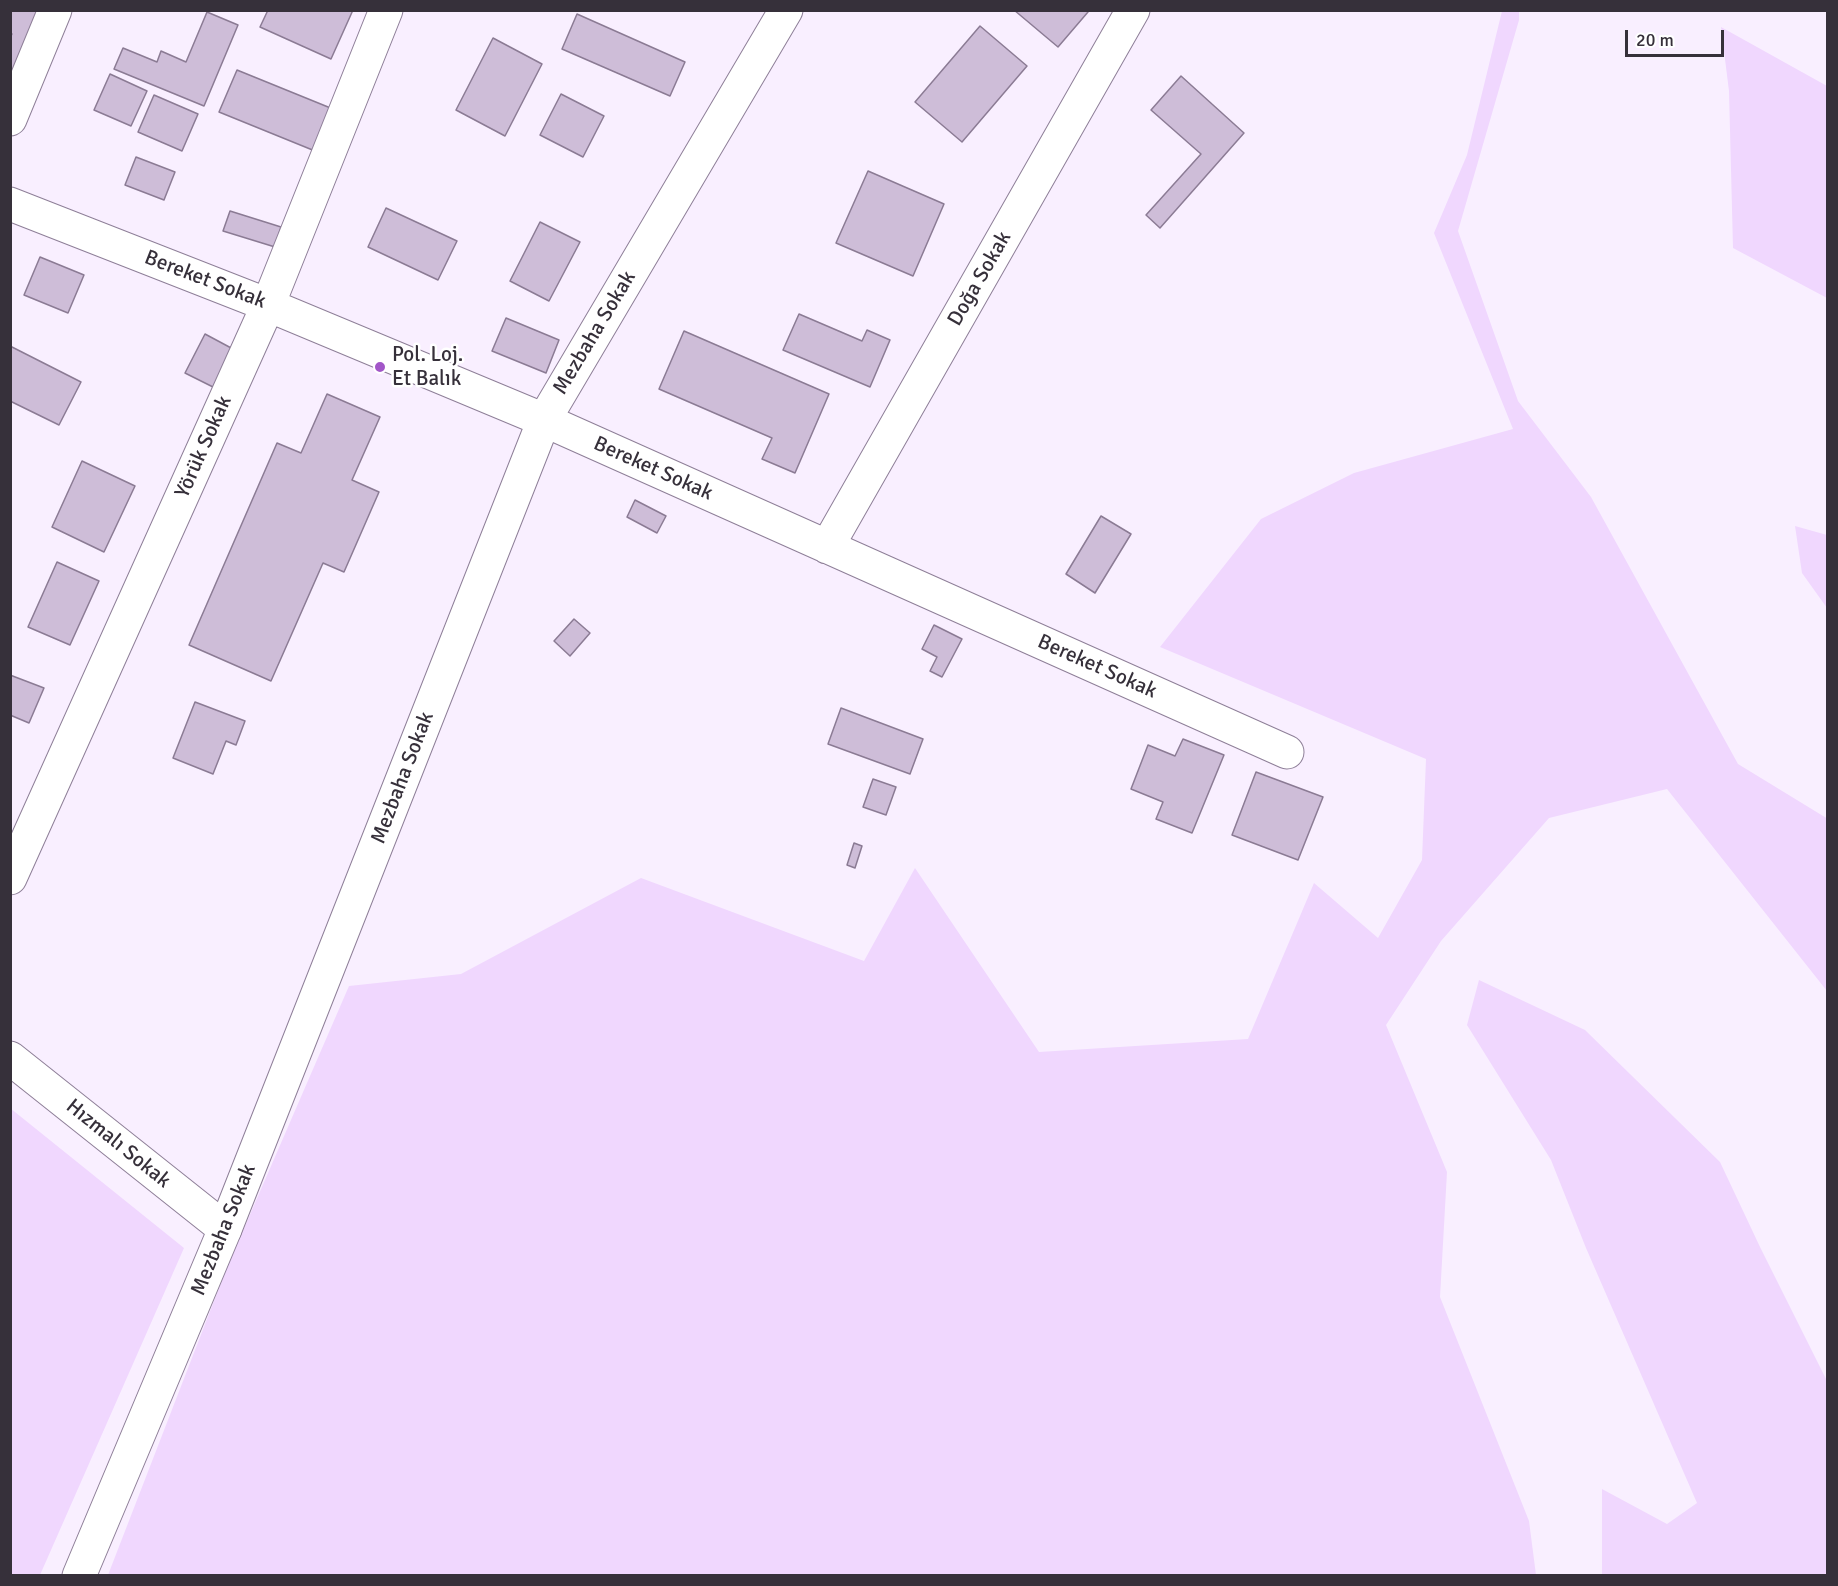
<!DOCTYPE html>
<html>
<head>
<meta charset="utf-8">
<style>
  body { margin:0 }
  #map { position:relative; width:1838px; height:1586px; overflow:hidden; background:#f9efff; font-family:Signika,sans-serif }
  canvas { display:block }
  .frame { position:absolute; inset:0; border:12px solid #36303a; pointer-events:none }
  .scale { position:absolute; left:1625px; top:30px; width:99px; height:27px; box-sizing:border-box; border:3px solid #36303a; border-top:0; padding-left:8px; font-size:18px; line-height:21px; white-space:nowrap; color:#36303a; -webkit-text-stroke:4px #fff; paint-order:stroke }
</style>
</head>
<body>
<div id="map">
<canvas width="1838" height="1586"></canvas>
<div class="frame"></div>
<div class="scale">20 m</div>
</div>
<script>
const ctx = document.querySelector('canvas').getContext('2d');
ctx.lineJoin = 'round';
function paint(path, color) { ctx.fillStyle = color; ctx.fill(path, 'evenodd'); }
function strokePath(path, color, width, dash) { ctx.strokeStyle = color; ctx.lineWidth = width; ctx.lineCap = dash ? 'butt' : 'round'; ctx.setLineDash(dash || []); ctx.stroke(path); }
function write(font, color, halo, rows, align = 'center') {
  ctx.font = font + ' Signika,sans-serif'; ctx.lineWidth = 5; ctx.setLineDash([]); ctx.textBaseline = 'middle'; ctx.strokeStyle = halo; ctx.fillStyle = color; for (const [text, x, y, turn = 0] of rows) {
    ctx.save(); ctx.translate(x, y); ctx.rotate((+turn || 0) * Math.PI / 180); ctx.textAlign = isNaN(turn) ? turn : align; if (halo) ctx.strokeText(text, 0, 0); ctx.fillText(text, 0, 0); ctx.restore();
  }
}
paint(new Path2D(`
  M1502 11H1519V20L1458 231 1518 401 1591 497 1738 764 1828 819 1827 991 1667 789 1549 818 1441 941 1386 1025 1447 1172 1440 1297 1529 1521 1536 1575H108L226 1270 349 986 461 974 641 878 864 961 915 868 1039 1052 1248 1039 1314 883 1378 938 1422 860 1426 759 1160 647 1261 519 1354 473 1513 429 1434 233 1467 155Z
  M1721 27 1827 86V298L1733 248 1729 91Z
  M1795 526 1827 535V608L1802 573Z
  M1479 980 1585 1030 1720 1162 1760 1247 1827 1381V1575H1602V1489L1667 1524 1697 1503 1586 1248 1551 1160 1467 1025Z
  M10 1108 184 1248 40 1575H11Z`), '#f0d7fe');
const building = new Path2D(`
  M10 10H45L10 80V38L12 34 10 33Z
  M268 10H353L331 59 260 27Z
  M1014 10H1085L1088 12 1058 47Z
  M207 12 238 25 204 106 114 69 123 48 157 62 161 51 186 62Z
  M577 14 685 62 670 96 562 49Z
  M980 26 1027 66 962 142 915 102Z
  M493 38 542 64 505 136 456 110Z
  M237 70 333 109 315 151 219 112Z
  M110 74 147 91 131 126 94 110Z
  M1181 76 1244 133 1160 228 1146 215 1201 154 1151 110Z
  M561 94 604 116 583 157 540 135Z
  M154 95 198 114 182 151 138 132Z
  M136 157 175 172 164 200 125 185Z
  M868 171 944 204 913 276 836 243Z
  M386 208 457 241 438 280 368 247Z
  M230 211 281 227 275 247 223 231Z
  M540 222 580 242 549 301 510 281Z
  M40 257 84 275 68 313 24 295Z
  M799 314 862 341 867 330 890 340 870 387 783 350Z
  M506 318 559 340 546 373 492 351Z
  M684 331 829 394 795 473 762 459 772 438 659 389Z
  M205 334 233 349 213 387 185 373Z
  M10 346 81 382 59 425 10 401Z
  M327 394 380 417 352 480 379 492 344 572 323 563 271 681 189 645 277 443 301 453Z
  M82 461 135 486 104 552 52 527Z
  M635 500 666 516 657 533 627 517Z
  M1101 516 1131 534 1095 593 1066 574Z
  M57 562 99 581 70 645 28 627Z
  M574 619 590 633 570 656 554 641Z
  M934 625 962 639 942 677 930 671 937 657 922 649Z
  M10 675 44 688 29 723 10 715Z
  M195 702 245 721 236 745 226 741 213 774 173 758Z
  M841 708 923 739 910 774 828 744Z
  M1183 739 1224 755 1192 833 1156 819 1163 802 1131 789 1148 745 1175 756Z
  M1256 772 1323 797 1298 860 1232 835Z
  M873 779 896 787 886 815 863 807Z
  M854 843 862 846 855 868 847 865Z`);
paint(building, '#cebdd8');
strokePath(building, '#8b7b94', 1.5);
const street = new Path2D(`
  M10 119 55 10
  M10 204 268 305 544 420 1287 752
  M827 547 1133 10
  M10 878 268 305 386 10
  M10 1058 225 1229`);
const secondary = new Path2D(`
  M79 1576 225 1229 544 420 786 10`);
strokePath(street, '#8e7f98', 35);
strokePath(secondary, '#8e7f98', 35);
strokePath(street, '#fff', 33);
strokePath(secondary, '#fff', 33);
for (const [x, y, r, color] of [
  [380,367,6,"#a256c8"]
]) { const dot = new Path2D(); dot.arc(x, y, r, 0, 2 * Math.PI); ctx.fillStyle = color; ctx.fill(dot); strokePath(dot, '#fff', 2); }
write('21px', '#36303a', '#fff', [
  ["Doğa Sokak",980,279,-60],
  ["Bereket Sokak",205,280,21],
  ["Mezbaha Sokak",595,333,-59],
  ["Yörük Sokak",204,447,-66],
  ["Bereket Sokak",653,469,24],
  ["Bereket Sokak",1097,667,24],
  ["Mezbaha Sokak",403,778,-69],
  ["Hızmalı Sokak",118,1144,39],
  ["Mezbaha Sokak",224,1230,-68]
]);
write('21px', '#36303a', '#fff', [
  ["Pol. Loj.",392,355],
  ["Et Balık",392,379]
], 'left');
</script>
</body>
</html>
